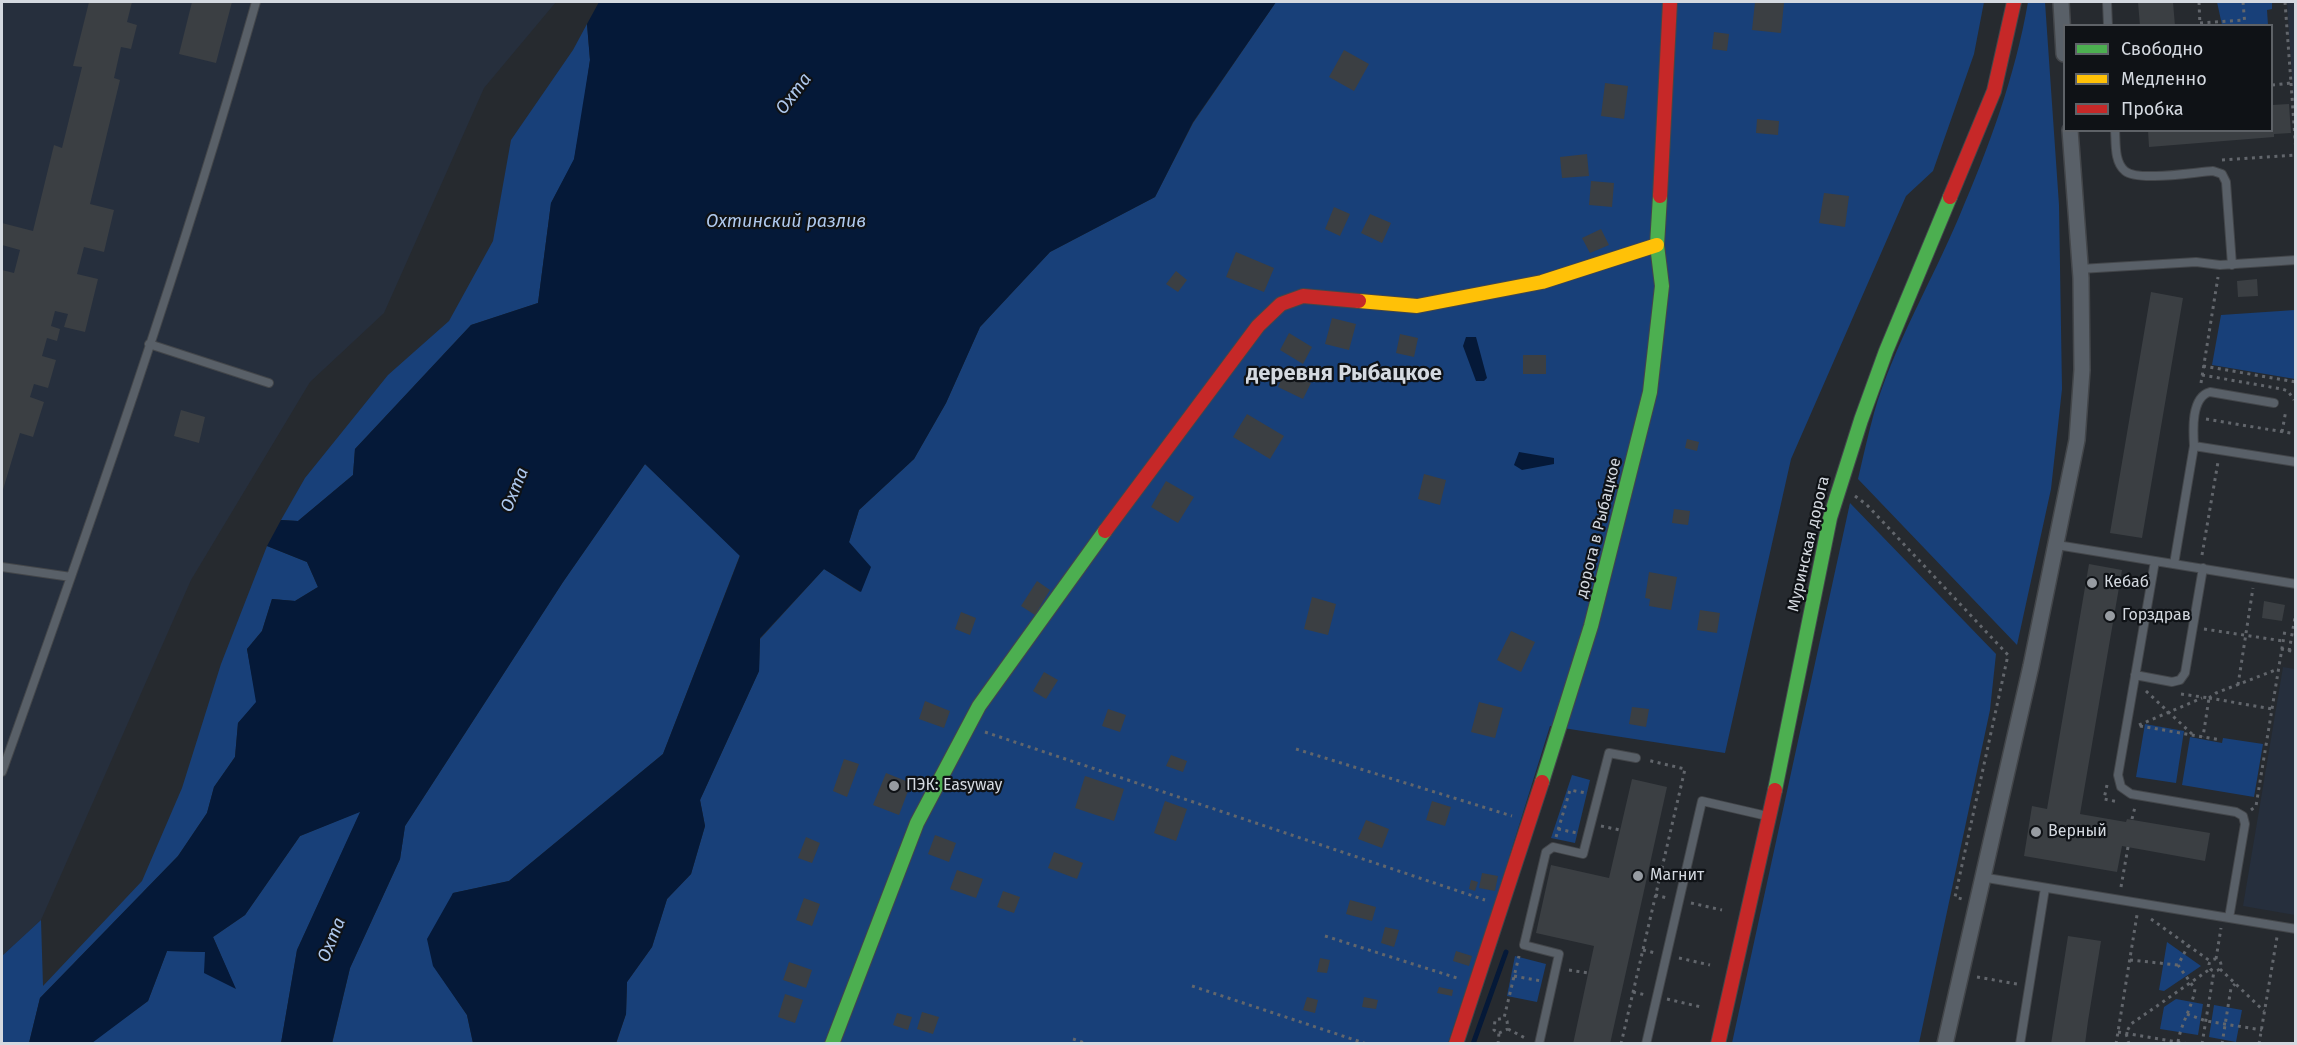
<!DOCTYPE html>
<html>
<head>
<meta charset="utf-8">
<style>
  body { margin:0 }
  #map { position:relative; width:2297px; height:1045px; overflow:hidden; background:#262a2f; font-family:"Fira Sans",sans-serif }
  canvas { display:block }
  .frame { position:absolute; inset:0; border:3px solid #d4d9e0; pointer-events:none }
  .legend { position:absolute; left:2063px; top:24px; width:210px; height:108px; box-sizing:border-box; background:#0f1216; border:2px solid #5e6267; margin:0; padding:8px 10px; list-style:none; font-size:18px; color:#d4d9e0 }
  .legend li { display:flex; align-items:center; gap:12px; height:30px }
  .legend b { width:30px; border:2px solid #5e6267 }
</style>
</head>
<body>
<div id="map">
<canvas width="2297" height="1045"></canvas>
<div class="frame"></div>
<ul class="legend">
<li><b style="height:8px;background:#4caf50"></b>Свободно</li>
<li><b style="height:8px;background:#ffc107"></b>Медленно</li>
<li><b style="height:8px;background:#c62828"></b>Пробка</li>
</ul>
</div>
<script>
const ctx = document.querySelector('canvas').getContext('2d');
ctx.lineJoin = 'round';
function paint(path, color) { ctx.fillStyle = color; ctx.fill(path, 'evenodd'); }
function strokePath(path, color, width, dash) { ctx.strokeStyle = color; ctx.lineWidth = width; ctx.lineCap = dash ? 'butt' : 'round'; ctx.setLineDash(dash || []); ctx.stroke(path); }
function write(font, color, halo, rows, align = 'center') {
  ctx.font = font + ' "Fira Sans",sans-serif'; ctx.lineWidth = 4.5; ctx.setLineDash([]); ctx.textBaseline = 'middle'; ctx.strokeStyle = halo; ctx.fillStyle = color; for (const [text, x, y, turn = 0] of rows) {
    ctx.save(); ctx.translate(x, y); ctx.rotate((+turn || 0) * Math.PI / 180); ctx.textAlign = isNaN(turn) ? turn : align; if (halo) ctx.strokeText(text, 0, 0); ctx.fillText(text, 0, 0); ctx.restore();
  }
}
paint(new Path2D(`
  M2 2H556L484 88 384 313 310 382 191 580 41 920 2 956Z
  M2287 2H2295V121Z
  M2283 667 2295 669V915L2243 906Z`), '#262f3d');
paint(new Path2D(`
  M1276 2H1984L1974 54 1933 171 1906 196 1791 459 1725 753 1550 726 1493 909 1448 1043 616 1044 626 1014 627 982 652 947 667 899 691 874 705 826 700 800 759 671 760 639 824 569 860 592 849 542 859 510 914 459 946 403 980 327 1050 252 1155 197 1193 123Z
  M2028 2H2045L2059 205 2062 389 2051 489 2017 645 1858 479C1863 457 1868 435 1874 413 1894 345 1931 283 1959 217 1989 147 2015 77 2028 2Z
  M2217 2H2272V9L2267 10 2268 25H2222Z
  M587 24 590 60 583 111 574 160 551 203 538 303 471 325 355 449 353 475 298 521 281 520 305 478 388 375 449 321 493 241 511 140 573 50Z
  M2295 310V379L2212 365 2221 315Z
  M645 464 740 555 663 754 509 881 453 893 434 966 467 1015 473 1043 332 1044 350 968 400 859 405 826 563 582Z
  M1850 503 1996 654 1990 710 1919 1043H1732Z
  M267 546 307 562 318 587 295 601 272 599 262 631 247 649 257 702 238 723 235 757 214 787 207 813 178 856 40 998 29 1043 2 1044V956L41 920 43 986 142 881 182 788 221 664Z
  M2145 724 2184 731 2176 783 2136 777Z
  M2190 737 2222 743 2223 738 2263 744 2254 797 2182 785Z
  M1572 775 1590 780 1575 843 1551 838Z
  M361 811 297 950 281 1043 89 1044 148 1001 167 951 205 952 235 988 213 937 245 915 300 836Z
  M2167 942 2201 966 2164 991 2159 990Z
  M1515 956 1546 964 1537 1002 1507 996Z
  M2176 999 2203 1004 2198 1035 2160 1029 2164 1007Z
  M2214 1005 2242 1010 2236 1042 2209 1037Z`), '#184079');
paint(new Path2D(`
  M599 2H1276L1193 122 1155 197 1050 252 980 327 946 403 914 459 859 510 849 542 871 567 861 592 824 569 760 638 759 671 700 800 705 826 691 874 667 899 652 947 627 982 626 1014 616 1043H473L467 1015 433 966 427 939 453 893 509 881 663 754 740 556 645 464 563 582 405 826 400 859 350 968 332 1043H281L297 950 360 812 300 836 245 915 213 937 236 989 204 973 205 952 167 951 148 1001 92 1043H29L40 998 178 856 207 813 214 787 235 757 238 723 256 702 247 649 262 631 272 599 295 601 318 587 307 562 267 546 281 520 298 521 353 475 355 449 471 325 538 303 551 203 574 159 590 60 587 24Z
  M1466 337H1476L1487 378 1484 381H1476L1463 346Z
  M1519 452 1554 458V464L1522 470 1514 465Z`), '#051938');
strokePath(new Path2D(`
  M1473 1044 1506 952`), '#051938', 5);
paint(new Path2D(`
  M89 2H132L127 22 137 25 131 49 121 47 114 78 120 80 90 204 114 210 104 252 84 247 77 274 98 279 85 332 64 327 68 314 55 311 51 326 60 329 57 341 47 338 42 356 56 360 48 388 34 384 30 397 44 402 33 437 20 433 2 493V270L14 273 20 250 2 245V223L33 231 54 145 62 148 82 67 73 66Z
  M192 2H232L216 63 179 54Z
  M1755 2 1784 3 1781 33 1752 30Z
  M2138 2H2173L2175 26H2140Z
  M1714 32 1729 34 1727 51 1712 49Z
  M1344 50 1369 64 1354 91 1329 77Z
  M1605 83 1628 86 1624 119 1601 116Z
  M2289 104 2291 133 2274 134V137L2149 147 2148 130H2272V105Z
  M1757 119 1779 121 1778 135 1756 133Z
  M1587 154 1589 176 1562 178 1560 157Z
  M1591 181 1614 183 1612 207 1589 205Z
  M1824 193 1849 196 1845 227 1819 223Z
  M1334 207 1350 214 1340 236 1325 229Z
  M1370 214 1391 223 1382 243 1361 233Z
  M1601 229 1609 245 1590 253 1582 238Z
  M1236 252 1274 268 1264 292 1226 277Z
  M1176 271 1187 280 1178 292 1166 284Z
  M2257 279 2258 296 2238 297 2237 281Z
  M2151 292 2183 298 2142 538 2110 533Z
  M1332 318 1356 324 1349 350 1325 344Z
  M1289 333 1312 347 1303 364 1280 350Z
  M1400 334 1418 338 1414 357 1396 353Z
  M1523 355H1546V374H1523Z
  M1285 371 1311 383 1303 399 1278 387Z
  M181 410 205 417 199 443 174 436Z
  M1247 414 1284 436 1270 459 1233 437Z
  M1687 439 1699 442 1697 451 1685 448Z
  M1424 474 1446 480 1440 505 1418 499Z
  M1166 481 1194 497 1178 523 1151 507Z
  M1674 509 1690 511 1688 525 1672 523Z
  M2089 564 2122 570 2080 814 2126 822 2127 819 2210 833 2205 861 2122 846 2117 872 2024 856 2032 806 2047 809Z
  M1649 572 1677 577 1671 610 1649 606 1650 599 1645 598Z
  M1037 581 1050 590 1035 615 1021 606Z
  M1312 597 1336 604 1328 635 1304 629Z
  M2264 601 2285 605 2282 621 2262 618Z
  M1700 610 1720 613 1717 633 1697 630Z
  M961 612 976 618 970 635 955 629Z
  M1511 631 1535 642 1521 672 1497 660Z
  M1044 672 1058 680 1046 699 1033 691Z
  M925 701 950 711 944 728 919 719Z
  M1479 702 1503 708 1495 738 1471 732Z
  M1632 707 1649 709 1646 727 1629 724Z
  M1108 709 1126 715 1120 732 1102 726Z
  M1171 755 1187 761 1183 772 1166 766Z
  M844 759 859 764 847 797 833 791Z
  M886 773 911 783 899 815 873 805Z
  M1085 776 1124 789 1114 821 1075 808Z
  M1632 779 1667 787 1610 1044H1573L1594 946 1536 933 1551 865 1609 878Z
  M1165 801 1187 809 1176 841 1154 833Z
  M1432 801 1451 807 1445 826 1426 820Z
  M1366 820 1389 829 1382 848 1358 839Z
  M935 835 956 843 949 862 928 854Z
  M806 837 820 843 812 863 798 858Z
  M1054 852 1083 863 1077 879 1048 868Z
  M957 870 983 879 976 898 950 889Z
  M1482 873 1498 876 1495 891 1479 888Z
  M1471 880 1478 882 1475 891 1469 889Z
  M1003 891 1020 897 1014 913 997 907Z
  M804 898 820 904 812 926 796 920Z
  M1350 900 1376 907 1372 921 1346 914Z
  M1385 927 1399 930 1394 947 1381 943Z
  M2068 936 2101 941 2088 1021 2085 1044H2051Z
  M1456 951 1472 956 1469 966 1453 961Z
  M1320 958 1330 960 1327 973 1317 972Z
  M789 962 812 970 806 988 783 980Z
  M1439 987 1453 990 1452 996 1437 993Z
  M785 994 803 1000 795 1023 778 1017Z
  M1307 997 1318 1000 1315 1013 1303 1010Z
  M1364 997 1378 1000 1376 1009 1362 1007Z
  M922 1012 939 1017 933 1034 917 1029Z
  M897 1013 912 1017 908 1030 893 1025Z`), '#3b3f43');
const lane = new Path2D(`
  M2107 2 2108 26
  M2115 130C2116 143 2114 162 2125 171 2138 182 2195 172 2213 171L2222 174 2226 182 2232 265
  M2080 269 2196 262 2220 265 2296 260
  M149 344 269 383
  M2194 446 2296 462
  M2057 545 2296 584
  M2155 561 2118 775 2121 787 2131 794 2236 812 2243 816 2245 824 2229 918
  M2174 564 2194 446C2193 430 2191 397 2210 392L2274 403
  M2 567 71 577
  M2135 675 2172 682 2180 680 2185 673 2203 568
  M2 772C93 517 182 262 256 2
  M1981 877 2296 929
  M1539 1044 1559 954 1524 945 1546 852 1553 847 1583 854 1609 753 1636 758
  M1646 1044 1702 801 1767 816
  M2020 1044 2045 888`);
const street = new Path2D(`
  M2061 2 2064 54
  M1945 1044 2031 666 2077 440 2082 370 2081 278 2070 130`);
const fast = new Path2D(`
  M1542 782 1591 626 1650 392 1662 286 1657 245 1660 196
  M1775 790 1830 518 1861 420 1886 351 1950 197
  M832 1044 917 823 979 706 1105 531`);
const slow = new Path2D(`
  M1359 301 1417 306 1542 282 1657 245`);
const jam = new Path2D(`
  M1660 196 1670 2
  M1950 197 1994 91 2014 2
  M1105 531 1258 326 1281 304 1303 296 1359 301
  M1456 1044 1542 782
  M1718 1044 1775 790`);
strokePath(lane, '#43464a', 10);
strokePath(street, '#43464a', 18);
strokePath(fast, '#43464a', 16);
strokePath(slow, '#43464a', 16);
strokePath(jam, '#43464a', 16);
strokePath(new Path2D(`
  M2199 2 2200 26
  M2243 2 2245 26
  M2200 23 2244 20
  M2291 83 2296 152
  M2272 85 2291 83 2285 2
  M2222 160 2296 155
  M2203 366 2296 382
  M2202 375 2282 389 2288 391 2294 400
  M2201 383 2218 277
  M2206 419 2296 434
  M2282 432 2286 410
  M1855 496 1867 505 2008 655 1955 897 1962 899
  M2202 555 2218 462
  M2204 629 2283 641
  M2281 649 2296 652
  M2289 651 2296 612
  M2238 685 2253 588
  M2146 691 2192 734
  M2181 694 2209 698 2203 737
  M2209 698 2216 693 2278 669
  M2209 698 2272 709
  M2139 725 2202 698
  M2140 726 2221 740
  M985 732 1485 900
  M1296 749 1512 816
  M2107 785 2104 799 2119 802
  M2251 810 2256 806 2285 630
  M2132 819 2135 807
  M1601 826 1620 830
  M1558 829 1577 833
  M1556 837 1570 790 1586 793
  M2121 887 2128 847
  M1655 895 1667 898
  M1691 903 1722 910
  M2151 919 2210 961
  M1325 936 1460 979
  M1643 950 1655 953
  M1679 958 1710 965
  M2209 965a6 6 0 1 1 12 0a6 6 0 1 1-12 0Z
  M2216 959 2221 928
  M2130 960 2178 965
  M2220 969 2264 1011
  M1569 970 1588 973
  M1514 976 1541 981
  M1977 977 2017 984
  M1192 986 1367 1044
  M1633 992 1646 995
  M1667 999 1701 1007
  M2187 1014 2206 1021 2262 1030
  M1508 1029 1527 1039
  M2118 1032 2189 1044
  M1499 1033 1508 1029 1507 1021 1504 1018
  M1073 1039 1088 1044
  M2178 1042C2181 1023 2192 1008 2195 989L2178 965 2188 946
  M1498 1044 1499 1033 1494 1030 1495 1020 1504 1018 1519 956
  M1621 1044 1685 769 1647 760
  M2116 1044 2137 915
  M2129 1044 2126 1033 2131 1024 2210 969
  M2202 1044 2214 971
  M2222 1044 2231 988 2235 984
  M2259 1044 2277 937`), '#62666c', 3, [3, 4.5]);
strokePath(lane, '#596068', 8);
strokePath(street, '#596068', 15);
strokePath(fast, '#4caf50', 14);
strokePath(slow, '#ffc107', 14);
strokePath(jam, '#c62828', 14);
for (const [x, y, r, color] of [
  [2092,583,6,"#979ca2"],
  [2110,616,6,"#979ca2"],
  [894,786,6,"#979ca2"],
  [2036,832,6,"#979ca2"],
  [1638,876,6,"#979ca2"]
]) { const dot = new Path2D(); dot.arc(x, y, r, 0, 2 * Math.PI); ctx.fillStyle = color; ctx.fill(dot); strokePath(dot, '#0f1216', 2); }
write('16px', '#d4d9e0', '#0f1216', [
  ["дорога в Рыбацкое",1599,528,-76],
  ["Муринская дорога",1809,544,-77]
]);
write('16px', '#d4d9e0', '#0f1216', [
  ["Кебаб",2104,583],
  ["Горздрав",2122,616],
  ["ПЭК: Easyway",906,786],
  ["Верный",2048,832],
  ["Магнит",1650,876]
], 'left');
write('italic 18px', '#afc9ee', '#0f1216', [
  ["Охта",794,94,-53],
  ["Охтинский разлив",786,222],
  ["Охта",515,490,-68],
  ["Охта",332,940,-68]
]);
write('bold 22px', '#d4d9e0', '#0f1216', [
  ["деревня Рыбацкое",1344,374]
]);
</script>
</body>
</html>
